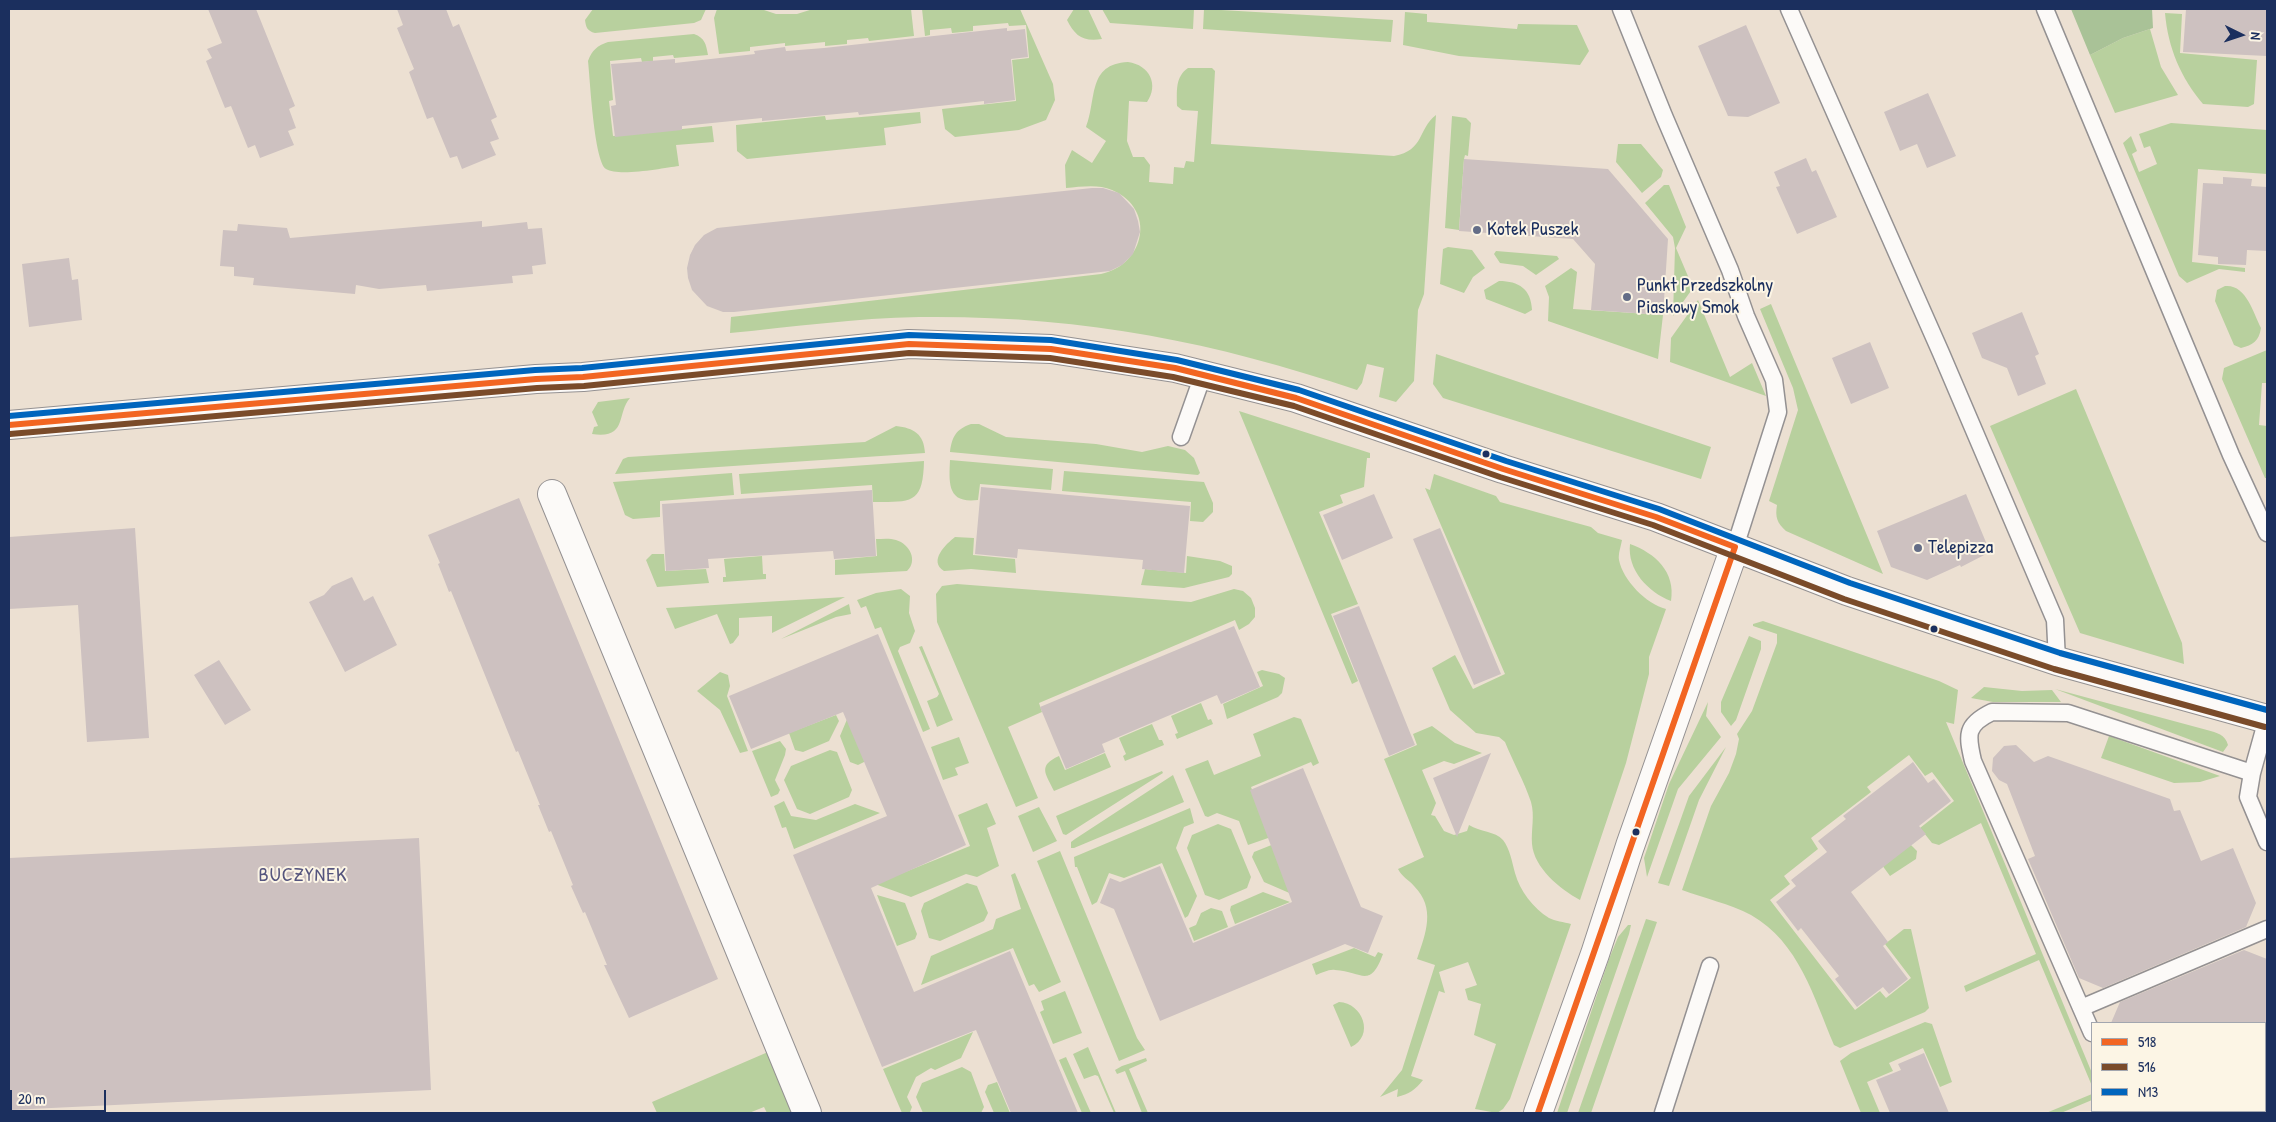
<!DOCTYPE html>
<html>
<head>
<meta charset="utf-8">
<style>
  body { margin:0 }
  #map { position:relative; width:2276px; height:1122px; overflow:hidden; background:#ece0d2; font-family:"Patrick Hand",sans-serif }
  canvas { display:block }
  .frame { position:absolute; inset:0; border:10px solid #1b2f5e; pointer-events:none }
  .legend { position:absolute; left:2091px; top:1022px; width:175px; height:90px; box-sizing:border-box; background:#fcf5e5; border:1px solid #a2a6af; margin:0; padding:6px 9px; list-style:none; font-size:15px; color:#1b2f5e }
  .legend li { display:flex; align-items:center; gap:10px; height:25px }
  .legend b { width:25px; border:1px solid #a2a6af }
  .north { position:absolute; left:2216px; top:10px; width:50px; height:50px; -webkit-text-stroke:4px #fcf5e5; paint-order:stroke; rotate:94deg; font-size:14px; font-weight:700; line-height:20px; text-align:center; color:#1b2f5e }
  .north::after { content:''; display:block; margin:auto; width:18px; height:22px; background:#1b2f5e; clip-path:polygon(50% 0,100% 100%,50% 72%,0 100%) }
  .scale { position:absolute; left:10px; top:1090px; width:96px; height:22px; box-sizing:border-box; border:2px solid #1b2f5e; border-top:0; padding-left:6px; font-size:15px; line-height:18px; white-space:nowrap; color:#1b2f5e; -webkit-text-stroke:4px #fcf5e5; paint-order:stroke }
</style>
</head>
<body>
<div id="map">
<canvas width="2276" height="1122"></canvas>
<div class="frame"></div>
<ul class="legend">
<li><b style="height:6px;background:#f26522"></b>518</li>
<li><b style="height:6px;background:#7a4b2a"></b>516</li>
<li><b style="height:6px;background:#0065bd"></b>N13</li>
</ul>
<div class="north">N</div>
<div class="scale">20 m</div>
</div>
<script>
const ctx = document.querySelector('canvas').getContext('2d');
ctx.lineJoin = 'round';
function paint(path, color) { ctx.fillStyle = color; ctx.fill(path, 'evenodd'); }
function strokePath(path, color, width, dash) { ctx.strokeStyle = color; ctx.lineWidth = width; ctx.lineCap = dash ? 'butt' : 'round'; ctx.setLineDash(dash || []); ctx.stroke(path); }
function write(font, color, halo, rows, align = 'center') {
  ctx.font = font + ' "Patrick Hand",sans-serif'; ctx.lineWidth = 4; ctx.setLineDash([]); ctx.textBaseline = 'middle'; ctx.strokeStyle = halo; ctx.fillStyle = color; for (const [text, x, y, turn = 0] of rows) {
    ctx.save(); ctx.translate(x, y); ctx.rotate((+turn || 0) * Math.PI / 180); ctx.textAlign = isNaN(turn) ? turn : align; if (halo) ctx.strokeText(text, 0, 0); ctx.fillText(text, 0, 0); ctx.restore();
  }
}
paint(new Path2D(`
  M593 9H706L701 20 694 23 595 33C587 31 586 27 585 20Z
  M717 9H761L776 14H797L813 9H911L914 36 869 41 868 38 847 40V44L825 46V42L785 46V43L750 47V51L719 54 714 18Z
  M922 9H1020L1053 84 1055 100 1046 120 1019 130 955 137 945 129 942 109 1016 101 1012 60 1029 58 1026 25 1009 26 1008 23 973 26V31L952 33 951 28 930 30V35L925 36Z
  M1074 9H1088L1102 39C1083 42 1075 36 1067 20Z
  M1102 9H1194L1193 29 1110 23Z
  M1204 9 1393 20 1391 42 1203 29Z
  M1405 12 1427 14V22L1517 29 1518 24 1577 25 1589 51 1580 65 1459 56 1403 45Z
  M2165 13 2182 14 2180 53 2257 60 2254 104 2248 107 2203 104C2181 78 2168 48 2165 13Z
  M2150 29 2161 67 2178 95 2115 113 2090 55 2123 38Z
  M694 34C705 38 706 44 708 55L674 58 673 55 653 57V61L642 62 641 58 610 61 613 100 609 101 613 136 712 126 714 142 676 145 679 166C663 168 619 177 606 169 594 161 590 79 588 61 592 50 597 46 608 42Z
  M1128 62C1150 65 1159 85 1147 102L1129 101 1127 141 1133 157H1144L1150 165 1149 182 1173 184 1174 167 1184 168 1186 161 1194 162 1198 111 1182 110 1177 106C1177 91 1175 77 1188 68H1212L1215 71 1211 144 1394 156C1425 150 1417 130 1436 115L1424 294 1418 310 1414 381 1396 402 1379 397 1384 368 1367 364 1362 383 1357 390C1209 340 1076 315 919 317 856 318 793 327 730 333L731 317 1101 274C1145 265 1157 209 1112 190 1098 184 1081 187 1066 188L1065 165 1072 150 1092 163 1106 141 1086 127C1097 99 1087 64 1128 62Z
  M920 112 921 123 884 128 886 145 747 159 737 151 736 125 825 116 826 120Z
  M1452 116 1466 118 1471 123 1468 156 1465 155 1464 159 1459 230 1445 228Z
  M2171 123 2267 130V174L2198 169 2192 262 2245 268V272L2219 269 2187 283 2179 276 2123 143 2131 136 2137 151 2132 154 2139 172 2157 164 2150 146 2144 148 2139 134Z
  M1618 144H1641L1663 170 1661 177 1642 193 1616 162Z
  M1664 185H1669L1686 227 1676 248 1693 288 1673 316 1675 248 1673 237 1645 203Z
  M1448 247 1472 250 1485 268 1473 277 1464 293 1440 284 1443 249Z
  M1496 251 1557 256 1559 259 1536 275 1523 266 1500 263 1494 254Z
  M1571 268 1577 272 1573 309 1663 315 1658 359 1548 321 1549 297 1545 286Z
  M1499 281C1519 281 1531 289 1532 310L1525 314 1486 299 1484 290Z
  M2225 286C2246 284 2253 312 2261 328 2259 341 2253 345 2241 348L2234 345 2215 301 2217 290Z
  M1698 300 1730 377 1752 363 1766 396 1670 362 1671 338Z
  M1771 304 1883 574 1786 531C1777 523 1775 517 1777 505L1769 501 1798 410 1793 388 1760 309Z
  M2267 350V383H2262L2259 425 2267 426V478H2265L2222 379 2224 368Z
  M1436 354 1711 447 1701 479 1443 398 1433 384Z
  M2076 389 2182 643 2184 664 2080 633 1990 426Z
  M630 398C616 414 628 439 592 434L594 427 598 426 592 412 598 402Z
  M1239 411 1370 453V458H1367L1364 487 1340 495 1343 503 1319 512 1358 604 1331 614 1358 681 1352 684Z
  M971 424H979L1006 437 1096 444 1142 452 1168 446 1185 450 1194 458 1200 473 1198 475 950 452C952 437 956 429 971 424Z
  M896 426C914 428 924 434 925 453L615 474 623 459 628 457 865 442Z
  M950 460 1053 469 1051 490 980 484 978 500C947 504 949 483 950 460Z
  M924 461C923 504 912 502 873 502L872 485 741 494 739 474Z
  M1064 471 1204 482 1213 503V512L1203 522 1190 521 1191 502 1062 491Z
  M732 473 734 495 660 501V517L633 519 625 515 613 482Z
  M1434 474 1496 496 1500 502 1591 527 1598 533 1622 540C1621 546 1618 554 1619 560 1623 580 1646 604 1666 609L1649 657V674L1626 763 1580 900C1560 889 1534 868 1532 844 1531 829 1535 816 1531 802 1524 781 1513 762 1505 742L1499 737 1476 733 1450 710 1432 668 1455 655 1473 689 1505 674 1425 488 1430 490Z
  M955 537 974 538 973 555 1015 559 1016 573 971 569 944 571C928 561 946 544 955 537Z
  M876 539C882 539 890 538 896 540 910 544 918 561 907 571L835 575V560L877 556Z
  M1630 544C1655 553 1676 572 1671 601 1648 592 1627 570 1630 544Z
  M652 554H664L665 571 706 569 709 583 657 587 646 560Z
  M762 556 763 574H766V579L723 582V577H726L724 559Z
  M1187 556 1220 561 1232 566V574L1229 577 1184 588 1141 585 1145 569 1186 573Z
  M957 584 1191 602 1234 589 1243 591 1251 598 1255 608V617L1249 624 1239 630 1235 620 1039 703 1042 712 1008 727 1038 798 1016 807 937 622 936 594 942 586Z
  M901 589 910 596 909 613 915 631 910 643 900 647 898 651 930 729 923 732 881 627 875 629 866 606 861 608 857 600 876 593Z
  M845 597 772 633V616L739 618V635L733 643 730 644 717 614 675 629 666 608Z
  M849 604 851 614 836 617 781 639Z
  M1763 621 1939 681 1958 690 1954 724 1946 722 2092 1073V1086L2039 960 1966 992 1964 986 2036 954 1981 823 1939 845 1932 843 1920 828 1954 801 1932 772 1925 776 1909 755 1867 787 1871 792 1811 838 1818 849 1784 876 1790 884 1770 900 1855 1010 1880 991 1886 998 1911 978 1885 944 1904 929H1911L1929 1008 1925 1012 1840 1048 1834 1045C1814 998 1799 942 1751 915 1730 904 1704 898 1682 890L1711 806 1729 773 1736 754 1739 739 1737 734 1752 711 1777 643V634L1753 626V624Z
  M1749 636 1761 641V649L1736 720 1731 726 1721 712V702Z
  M922 646 953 720 937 727 927 701 937 697 939 694 919 647Z
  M1262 670 1279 674 1285 678 1282 693 1278 697 1227 719 1223 704 1263 686 1257 672Z
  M720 672 728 675 730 686 727 696 748 751 740 753 720 710 697 691Z
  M1984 687 2022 691 2052 690 2061 702H1993L1971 698Z
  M2055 689 2207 730C2217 733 2225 734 2228 745L2223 752Z
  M1708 702 1706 716 1721 737 1678 789 1647 877 1644 858 1669 784Z
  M1201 703 1208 720 1211 719 1213 724 1177 739 1175 734 1178 733 1171 716Z
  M836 715 839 721 829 741 803 752 795 750 789 733Z
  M848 717 866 761 858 765 850 762 840 736Z
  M1294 717 1301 719 1319 763 1313 766 1311 762 1251 787 1271 837 1248 845 1239 821 1217 813 1208 817 1205 816 1185 769 1208 760 1214 775 1261 756 1253 734Z
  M1152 724 1159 740H1162L1164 745 1125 761 1123 756 1126 754 1119 738Z
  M1432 726 1455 743 1482 753 1454 764 1444 761 1422 770 1436 803 1431 815 1435 816 1444 831 1454 835 1467 831 1469 825C1480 832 1495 831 1503 840 1510 849 1512 862 1515 873 1520 891 1533 908 1549 918 1555 921 1564 922 1571 924L1510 1099 1503 1109 1497 1113 1475 1109 1496 1044 1474 1035 1481 1004 1468 1000 1465 989 1477 985 1468 962 1439 972 1445 993 1439 991 1411 1076 1423 1080C1415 1090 1409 1094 1397 1097L1398 1089 1380 1097 1402 1070 1435 965 1417 959C1426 933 1436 908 1414 886 1408 879 1402 877 1398 869L1424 857 1384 759 1417 745 1413 734Z
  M2109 736 2220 776 2200 782 2174 783 2101 758Z
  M959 737 969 763 955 768 958 775 943 780 931 747Z
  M780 741 786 749 785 755 775 780 780 790 778 794 771 797 752 751Z
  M1726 747 1699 800 1669 886 1658 883 1689 796Z
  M830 750 837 752 852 790 849 797 810 814 797 809 784 780 791 766Z
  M1105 753 1111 767 1054 791C1046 774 1037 766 1059 756L1065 770Z
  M1162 771 1163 773 1066 835 1063 834 1056 816Z
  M1173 775 1184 802 1074 848H1071V842L1075 839Z
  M784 801 791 816 816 820 855 804 880 813 794 849 786 827 782 828 774 806Z
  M987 803 996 824 987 828 999 866 977 877 966 874 911 897 875 884 970 846 958 815Z
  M1039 807 1057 841 1033 852 1018 816Z
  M1190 808 1194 823 1184 827 1176 848 1197 896 1188 916 1185 918 1162 863 1124 878 1109 873 1097 902 1092 905 1077 867H1075L1074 857Z
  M1218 824 1231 829 1251 877 1247 888 1219 900 1205 895 1187 848 1192 835Z
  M1906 840 1917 851 1916 859 1890 876 1879 861Z
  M1274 844 1294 895 1264 882 1252 857 1254 852Z
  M1060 851 1137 1038 1145 1050 1119 1061 1037 861Z
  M1015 873 1061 982 1039 992 1034 984 1029 986 1013 948 921 985 931 956 993 929 996 919 1021 909 1011 875Z
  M967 883 977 886 988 913 984 921 940 941 929 938 921 911 924 903Z
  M1263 892 1290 902 1235 924 1230 910 1231 906Z
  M877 895 905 903 917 934 915 939 897 946Z
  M1211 908 1222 911 1228 927 1194 941 1189 928 1196 925 1201 913Z
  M1646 919 1657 922 1591 1113H1578Z
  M1628 925H1631L1629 934 1567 1113H1557L1609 959 1618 937Z
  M1354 948 1375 957 1378 952 1383 954C1370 989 1363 972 1335 970 1329 969 1322 973 1316 975L1312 964Z
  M1065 991 1082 1033 1053 1044 1040 1012 1044 1010 1041 1001Z
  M1339 1002C1363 1003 1375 1036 1351 1047L1333 1005Z
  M1925 1022 1932 1024 1952 1082 1940 1087 1923 1048 1889 1063 1893 1071 1867 1082 1880 1113H1861L1840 1061 1851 1053Z
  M973 1032 961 1058 935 1070 931 1068 916 1077 907 1097 912 1107 910 1112 902 1113 883 1069Z
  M1088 1047 1116 1113H1114L1098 1076 1095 1075 1084 1079 1073 1054Z
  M768 1052 794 1113H767L764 1107 749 1113H657L652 1102Z
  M1066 1057 1091 1113H1082L1059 1060Z
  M1146 1058 1147 1061 1129 1069 1148 1113H1142L1125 1071 1117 1074 1115 1070 1122 1066Z
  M962 1067 971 1072 984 1107 981 1113H923L916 1097 922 1083Z
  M997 1082 1010 1113H994L985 1092 988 1085Z
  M2092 1094V1100L2061 1113H2046Z`), '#b8d09e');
paint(new Path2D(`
  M2071 9H2152L2153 28 2123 38 2090 55Z`), '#a9c297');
paint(new Path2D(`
  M208 9H256L295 106 289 109 296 128 288 131 294 145 260 158 255 145 248 148 231 106 225 108 206 61 212 58 207 49 222 43Z
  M397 9H446L453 27 459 24 497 117 491 120 499 139 490 142 496 155 462 169 457 156 450 158 433 117 427 119 409 72 414 69 397 28 403 25Z
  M2186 9H2267V56L2183 52Z
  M1746 25 1780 103 1748 117 1728 116 1698 46Z
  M1007 28V31L1025 29 1028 57 1011 59 1015 100 984 104V101L859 115 858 112 762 121V118L682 126V130L615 137 611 106 616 105 611 64 675 59V63L755 54 754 51 785 47 786 51 824 48Z
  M1928 93 1956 156 1927 168 1917 144 1900 151 1884 112Z
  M1806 158 1812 172 1816 170 1837 217 1797 234 1776 187 1780 186 1774 172Z
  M1464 159 1608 169 1668 239 1663 315 1591 310 1595 264 1573 239 1459 231Z
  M2223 177 2252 179 2251 186 2267 187V251L2247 250 2246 265 2218 264V257L2198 255 2203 183 2223 184Z
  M1092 188H1103L1119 193 1134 209 1138 221 1140 232 1133 254 1122 265 1110 271 734 312H723L707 306 692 290 688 278 687 268 690 255 695 245 704 235 717 228Z
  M482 221V227L527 222 528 229 542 228 546 264 532 266 533 274 512 276 513 283 427 291 426 285 379 289 356 285 355 294 253 285 254 278 234 276V267L220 266 223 230 237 231 238 224 287 228 290 238Z
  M69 258 72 280 78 279 82 320 29 327 22 264Z
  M2022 312 2039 354 2035 356 2046 384 2018 396 2007 368 1982 358 1972 333Z
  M1870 342 1889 388 1851 404 1832 358Z
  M981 487 1190 506 1184 573 1142 569 1143 560 1018 549 1017 558 975 554Z
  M872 490 876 556 834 559 833 551 708 559 709 568 666 571 662 504Z
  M1374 494 1393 538 1342 560 1323 515Z
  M1966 494 1990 552 1961 567 1960 565 1927 580 1891 567 1877 531Z
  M519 498 718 979 629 1018 604 965H607L585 912 583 913 571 886 573 885 551 831 549 832 538 805H540L518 751 516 752 451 591 449 592 438 564 440 563 428 535Z
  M135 528 149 738 87 742 78 605 9 609V537Z
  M1440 528 1501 674 1474 685 1413 539Z
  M352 577 364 601 373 596 397 645 345 672 309 602 324 595 332 586Z
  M1359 606 1415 745 1389 756 1333 616Z
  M1234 626 1260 687 1221 704 1217 695 1102 744 1105 752 1066 769 1040 707Z
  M878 634 966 845 871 888 914 992 1010 951 1078 1113H1011L976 1030 882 1067 793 855 887 816 843 712 751 749 729 696Z
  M219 660 251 710 225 725 194 675Z
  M2016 745 2034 762 2048 756 2170 799 2174 811 2180 810 2201 861 2233 848 2256 903 2246 927 2103 988 2079 978 2028 859 2035 856 2007 784 1999 780 1992 771 1993 758 2004 746Z
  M1491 753 1457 837 1433 778Z
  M1913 762 1928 783 1934 779 1951 801 1919 826 1926 834 1851 892 1888 942 1883 946 1908 979 1889 994 1883 987 1857 1007 1835 979 1839 976 1801 928 1798 931 1776 902 1796 886 1791 880 1827 852 1818 841 1846 819 1843 816Z
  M1303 768 1361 907 1383 916 1368 953 1345 944 1160 1021 1114 909 1100 903 1110 878 1120 882 1160 866 1193 943 1292 902 1250 790Z
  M419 838 431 1090 9 1110V858Z
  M2244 950 2267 959V1023H2111L2120 1002Z
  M1924 1053 1949 1113H1890L1876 1080 1901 1070 1898 1064Z`), '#cdc1c0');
const service = new Path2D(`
  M1621 9 1664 116 1730 270 1746 316 1774 380 1778 412 1735 547
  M1789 9 1941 353 2055 620 2057 661
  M2045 9 2231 455 2267 533
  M1181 437 1203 375
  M2267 719 2252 773 2248 797 2267 842
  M2081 1008 2267 929
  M2092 1033 1973 761C1967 735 1965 725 1992 712L2068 713 2252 773
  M2125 1111 2126 1113
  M1663 1113 1710 966`);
const minor = new Path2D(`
  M9 425 536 379 583 377 909 344 1051 349 1175 368 1296 398 1503 469 1656 517 1847 591 2057 661 2267 719
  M552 494 807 1113
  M1538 1113 1595 954 1630 846 1735 547`);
strokePath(service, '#949192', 19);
strokePath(minor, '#949192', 30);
strokePath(service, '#fcfaf8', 16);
strokePath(minor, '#fcfaf8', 28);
strokePath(new Path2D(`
  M9 425 536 379 583 377 909 344 1051 349 1175 368 1296 398 1503 469 1656 517 1735 547
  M1538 1113 1735 547`), '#f26522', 6);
strokePath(new Path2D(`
  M10 434 537 388 584 386 909 353 1050 358 1173 377 1294 406 1500 477 1653 525 1844 599 2054 669 2265 727`), '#7a4b2a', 6);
strokePath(new Path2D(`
  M9 416 535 370 582 368 909 335 1051 340 1177 360 1299 390 1506 461 1659 509 1850 583 2060 653 2267 710`), '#0065bd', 6);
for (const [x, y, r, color] of [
  [1477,230,5,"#646d87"],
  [1627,297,5,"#646d87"],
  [1486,454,4.5,"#1b2f5e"],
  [1918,548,5,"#646d87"],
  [1934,629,4.5,"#1b2f5e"],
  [1636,832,4.5,"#1b2f5e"]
]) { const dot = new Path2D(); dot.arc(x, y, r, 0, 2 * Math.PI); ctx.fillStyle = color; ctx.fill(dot); strokePath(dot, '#fcf5e5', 2); }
write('19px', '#1b2f5e', '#fcf5e5', [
  ["Kotek Puszek",1487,230],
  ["Punkt Przedszkolny",1637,286],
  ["Piaskowy Smok",1637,308],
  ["Telepizza",1928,548]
], 'left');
ctx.letterSpacing = '1px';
write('20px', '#55557e', '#fcf5e5', [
  ["BUCZYNEK",303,876]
]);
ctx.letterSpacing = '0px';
</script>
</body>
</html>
